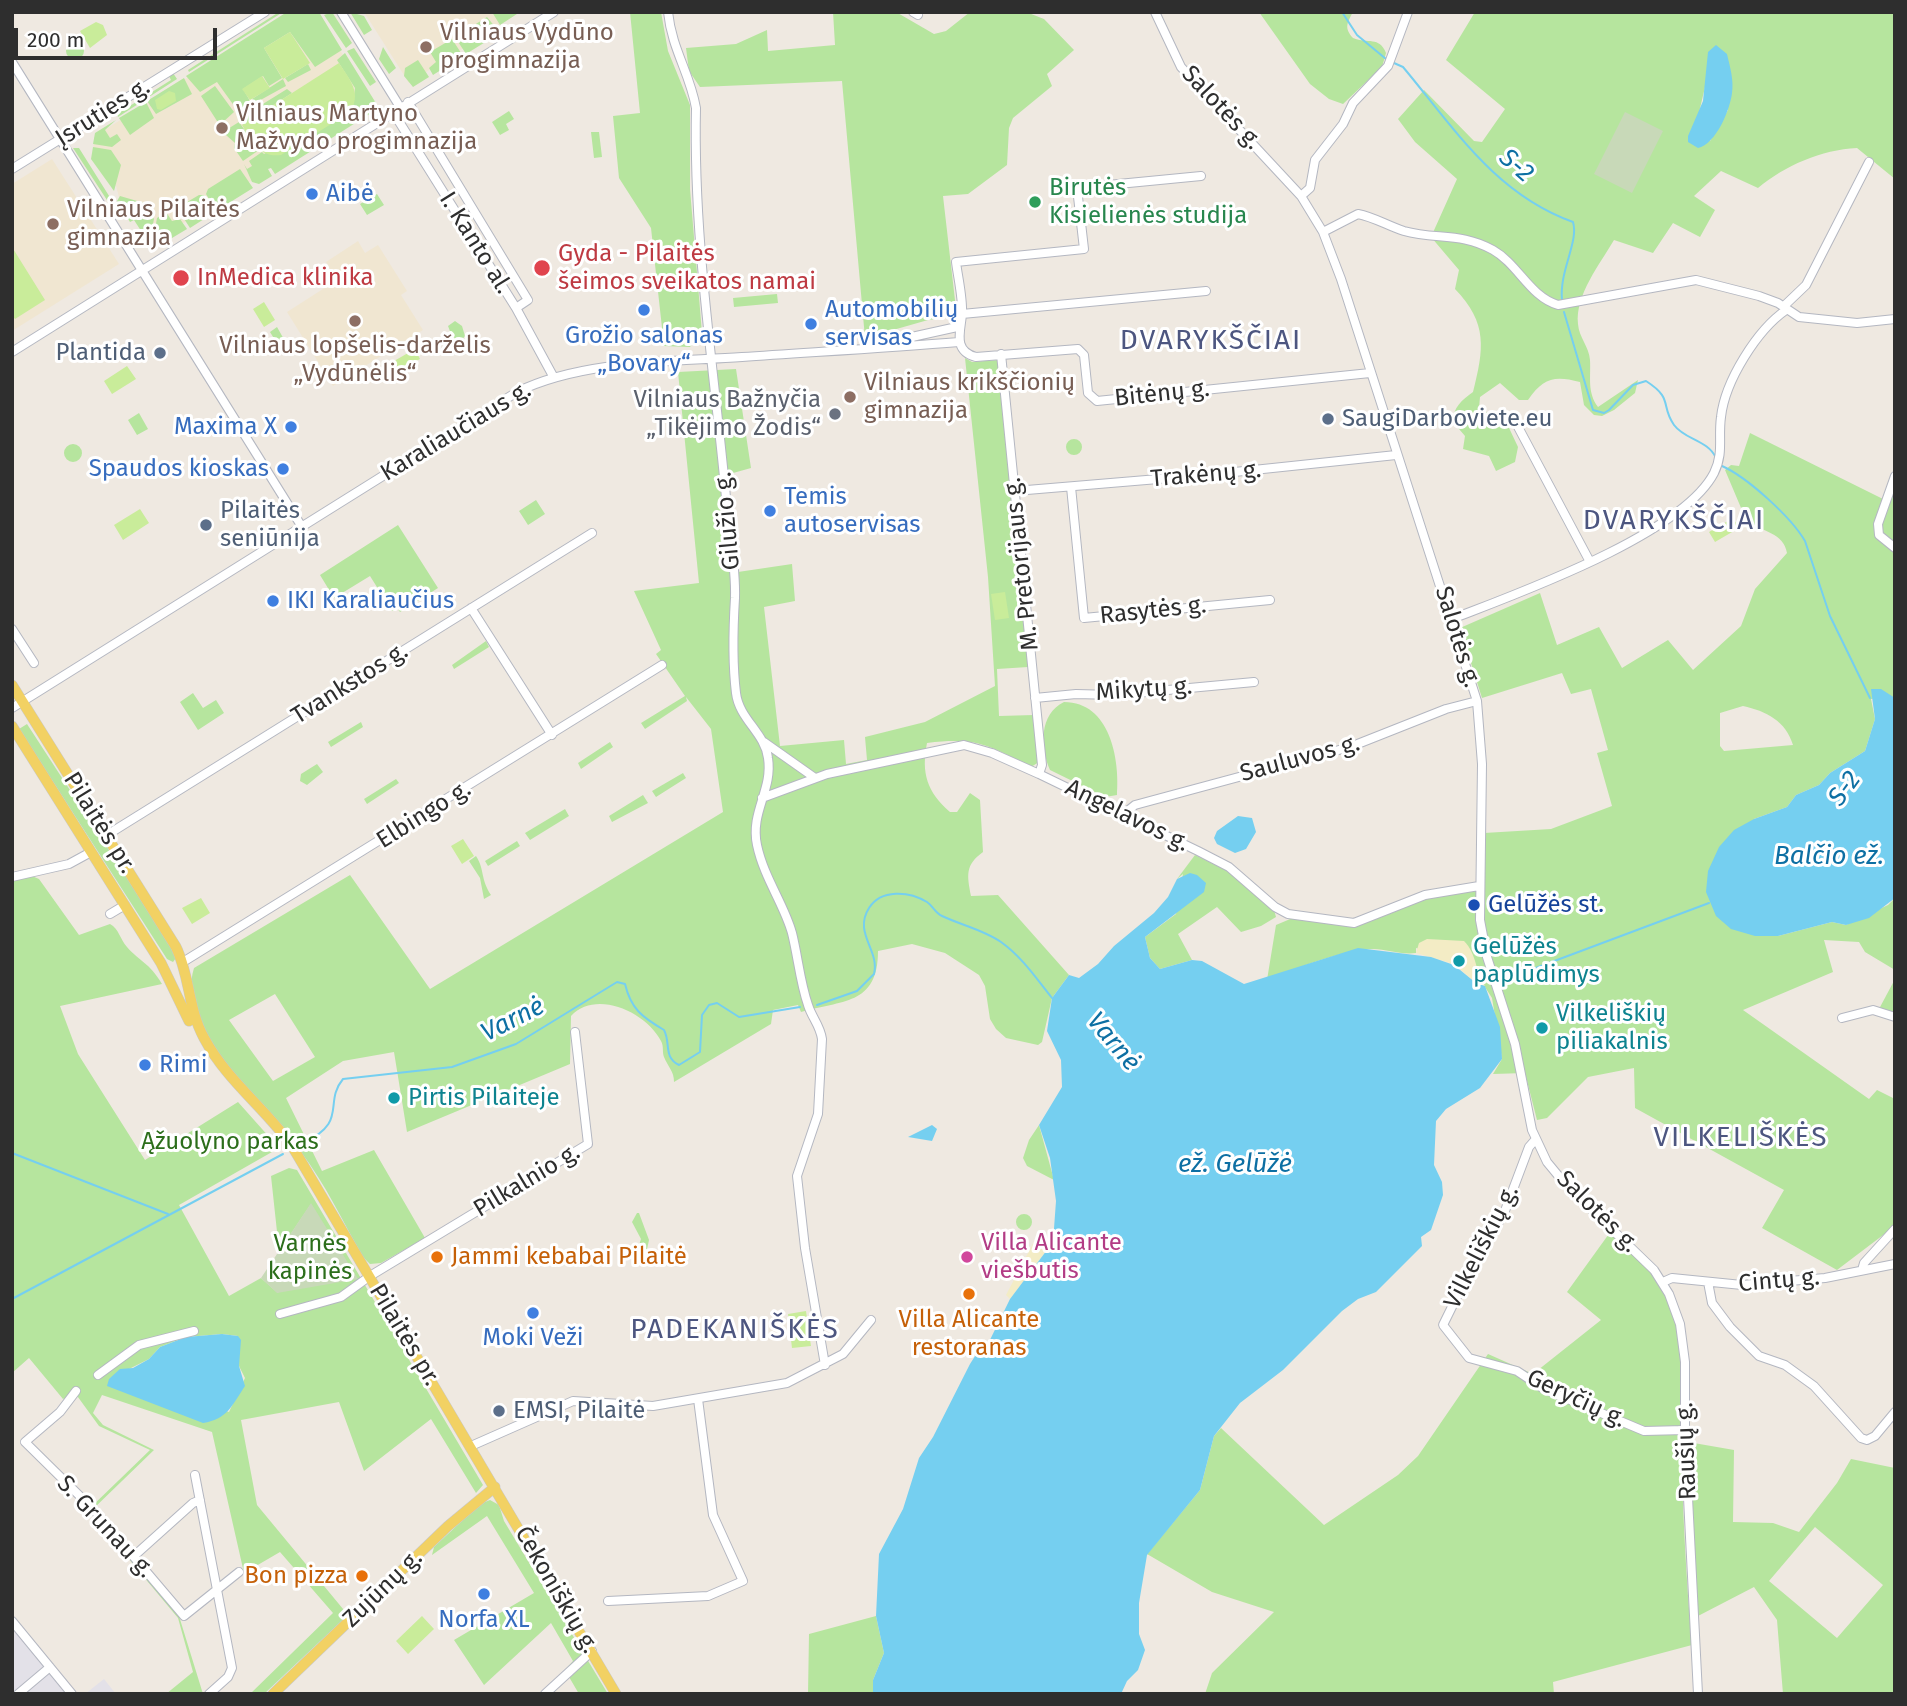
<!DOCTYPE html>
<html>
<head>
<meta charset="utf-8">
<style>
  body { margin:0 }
  #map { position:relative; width:1907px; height:1706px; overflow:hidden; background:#efe9e1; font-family:"Fira Sans",sans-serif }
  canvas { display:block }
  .frame { position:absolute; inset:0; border:14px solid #2e2e2e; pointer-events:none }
  .scale { position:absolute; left:14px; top:28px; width:203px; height:32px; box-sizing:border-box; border:4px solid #2e2e2e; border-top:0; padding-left:9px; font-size:21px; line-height:24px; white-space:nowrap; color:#2e2e2e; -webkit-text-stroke:5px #fff; paint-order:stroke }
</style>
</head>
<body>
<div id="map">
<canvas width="1907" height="1706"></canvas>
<div class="frame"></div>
<div class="scale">200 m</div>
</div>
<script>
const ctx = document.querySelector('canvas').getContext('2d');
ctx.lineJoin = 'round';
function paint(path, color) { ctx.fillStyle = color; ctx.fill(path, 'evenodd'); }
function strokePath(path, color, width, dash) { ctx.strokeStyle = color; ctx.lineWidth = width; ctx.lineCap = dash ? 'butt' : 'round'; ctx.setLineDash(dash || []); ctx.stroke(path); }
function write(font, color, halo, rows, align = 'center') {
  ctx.font = font + ' "Fira Sans",sans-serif'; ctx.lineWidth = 6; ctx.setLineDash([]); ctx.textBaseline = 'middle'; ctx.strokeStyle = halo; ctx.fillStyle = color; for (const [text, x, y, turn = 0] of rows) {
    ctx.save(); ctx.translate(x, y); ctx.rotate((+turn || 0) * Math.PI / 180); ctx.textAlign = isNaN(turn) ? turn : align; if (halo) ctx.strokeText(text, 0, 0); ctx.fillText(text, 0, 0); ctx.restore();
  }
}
paint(new Path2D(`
  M15 1619 77 1694H12Z
  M104 1679 116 1694H85Z`), '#e3e1e8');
paint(new Path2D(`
  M316 12 374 104 269 163 267 171 156 240 148 238 124 198 119 197 116 186 93 149 95 136 187 78Z
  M364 12H520L409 83Z
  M52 159 119 264 12 331V184Z
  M358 241 365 253 378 245 407 291 401 295 423 330 333 386 287 312 337 280 326 262Z`), '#f0e6d1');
paint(new Path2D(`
  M279 12H283L189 72 188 70Z
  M287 12H319L342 50 315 67 290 32 264 48 282 78 269 86 263 76 243 89 253 106 240 114 217 82 200 92 186 76Z
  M332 12 352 43 346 48 324 15Z
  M350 12 364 16 372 30 364 35Z
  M492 12H520L500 25Z
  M630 12H661L668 51 690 105V189L702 333 690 347 664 346 651 228 619 178 613 116 640 113Z
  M833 12H896L934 34 946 31 970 12H1026L1044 19 1074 50 1047 74 1052 86 1013 118 1009 128 1007 165 968 194 943 196 956 309 952 317 928 320 865 338 842 81 700 87 689 71 686 48 736 44 767 30 768 51 835 45Z
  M1259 12H1353C1347 23 1344 28 1353 38 1368 44 1379 36 1386 53L1382 67 1343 104 1329 99 1310 84Z
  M1475 12H1895V179L1857 148C1821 150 1786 165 1758 188L1721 171 1694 196 1715 210 1700 237 1673 223 1653 253 1614 240C1600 264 1575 295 1578 324 1579 338 1589 346 1590 360 1591 378 1587 392 1598 407L1638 380 1635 393 1614 410 1602 416 1594 415 1584 405 1580 382C1554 375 1543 378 1528 400H1519L1500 383 1480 397 1479 408 1483 412 1502 413 1518 447 1515 462 1496 471 1489 456 1463 449 1465 436 1453 422C1453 407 1462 400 1473 392 1484 349 1488 323 1455 289L1459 270 1431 237 1457 179 1415 142 1398 119 1424 90 1474 141 1482 142 1505 109 1446 60ZM1705 87 1728 110 1710 141 1698 117Z
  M487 17 500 33 466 54 455 37Z
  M452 39 463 56 433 75 429 68 436 62 430 52Z
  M66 51a9 9 0 1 1 18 0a9 9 0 1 1-18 0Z
  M383 47 396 68 389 74 379 59Z
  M354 48 376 82 370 86 347 51Z
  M345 53 379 108 275 174 271 168 268 169 272 176 259 184 252 182 244 164 247 169 252 166 249 161 262 152 264 154 353 106 355 88 337 60Z
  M418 60 429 77 413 87 404 76 405 68Z
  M308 64 311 70 288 82 285 78Z
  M173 73 177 79 118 117 117 114 171 80 169 76Z
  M184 78 192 94 156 114 147 101Z
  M283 79 286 86 255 103 252 99Z
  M215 86 234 112 222 123 217 121 201 96Z
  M287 89 292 93 244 124 242 117Z
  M146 102 154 118 130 135 119 118Z
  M509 111 514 119 506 124 509 130 500 135 492 122Z
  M116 120 105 130 110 138 117 134 121 140 112 147 93 144 95 133Z
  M239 122 259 150 243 161 234 148 235 143 226 135V130Z
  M591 132H599L602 157 594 158Z
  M93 147 111 150 121 165 114 191 91 159Z
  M73 148H79L121 215 120 220Z
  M240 169 253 188 216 211 206 194 208 189Z
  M377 194 384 205 367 215 360 204Z
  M199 195H204L215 212 190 228 177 208Z
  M120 196 144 203 154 219 150 239 145 237 134 220 130 222 117 201Z
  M166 212 172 221 180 219 187 229 167 241 153 240 157 218Z
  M777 294 778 303 734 307 733 298Z
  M455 321 462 326 465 336 456 347 448 326Z
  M277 327 290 350 283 353 270 332Z
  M965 358 972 362 998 360 1028 667 997 669 999 716 1034 715 1039 762 1031 767C988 745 977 737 927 743 921 773 927 792 950 812H957L970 793 980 800 983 852C965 865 967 875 971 896L998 895 1069 975 1052 998 1042 1042 1038 1045 1006 1038 996 1029 990 1019 985 986 979 975 945 953 912 944 878 951C878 1006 841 1000 801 1012L798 1005 773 1010 771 1024 674 1082C674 1071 668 1067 664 1057 662 1052 664 1046 661 1041 646 1012 596 989 571 1016L570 1064 407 1132 394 1052 343 1061 286 1098 322 1171 374 1150 425 1238 381 1263 370 1264 363 1257C343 1222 325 1183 300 1151 268 1107 174 1031 194 968L350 875 430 989 723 812 711 729 686 697 687 701 645 729 641 723 685 696 656 654 661 650 634 591 699 583 678 372 736 369 751 468 726 475 738 572 792 564 795 601 764 607 780 746 844 740 846 764 867 760 865 737 925 722 995 686 988 577ZM275 994 315 1057 273 1081 229 1020Z
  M139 413 148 429 137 435 128 420Z
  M1750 433 1883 499 1895 466V698L1871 699 1875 719 1865 751 1830 773 1819 785 1796 795 1787 807 1754 819 1778 936 1832 922 1846 925 1888 905 1895 898V970L1865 952 1859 942 1824 940 1833 972 1743 1010 1869 1099 1877 1090 1895 1099V1226L1837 1270 1762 1228 1784 1190 1635 1108 1634 1068 1588 1077 1547 1118 1537 1120 1525 1073 1493 1074 1502 1059 1492 998 1476 973V965L1416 948V953C1400 955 1387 949 1373 949 1348 948 1291 970 1267 980L1276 925 1295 917 1356 926 1430 897 1482 887 1484 833 1551 829 1612 806 1597 753 1608 750 1591 689 1571 694 1562 673 1482 698 1460 628 1540 593 1557 645 1599 627 1622 668 1668 640 1693 670 1741 626 1755 589 1787 553C1784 533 1762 531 1747 522L1725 470 1731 465 1739 466ZM1743 706C1766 711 1786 721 1793 745L1724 751 1720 746V713Z
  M1066 447a8 8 0 1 1 16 0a8 8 0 1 1-16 0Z
  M64 453a9 9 0 1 1 18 0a9 9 0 1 1-18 0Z
  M536 500 545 514 528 525 519 511Z
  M398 525 438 588 400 612 397 608 392 611 370 576 334 598 320 575Z
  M486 641 489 647 454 669 452 665Z
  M193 693 203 708 216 700 224 713 198 730 180 702Z
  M1064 702C1110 702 1120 759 1117 795L1105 797 1050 770C1040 747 1039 714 1064 702Z
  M361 722 363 727 331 747 328 742Z
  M27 724 172 947 176 958 173 962 167 959 19 729Z
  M610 742 613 747 581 769 578 763Z
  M317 764 323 772 307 785 300 781 301 774Z
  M683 773 686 778 656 797 652 791Z
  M396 779 399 783 367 804 364 799Z
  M643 795 648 803 612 822 609 816Z
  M565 809 569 816 530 840 525 833Z
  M517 841 520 846 488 866 485 861Z
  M1195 855 1228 871 1274 910 1276 917 1261 926 1241 932 1217 907 1178 934 1192 960 1160 969 1150 958 1145 937 1176 914 1183 874 1177 879Z
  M476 856C485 870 480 878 491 895L484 899 480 878 469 861Z
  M32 876 39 879 79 935 110 924C119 929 120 939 127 947 140 962 149 962 162 984L60 1006 78 1054 145 1160 238 1102 279 1148 179 1205 229 1296 261 1278 278 1293 311 1204 282 1247 278 1241 271 1176 289 1168 297 1170 483 1485 476 1493 431 1419 364 1471 339 1402 241 1420 257 1505 348 1615 264 1694H250L333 1613 280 1552 244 1573 212 1432 102 1395 93 1413 103 1425 154 1450 91 1511 179 1616 203 1694H166L193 1672 178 1618 88 1510 150 1450 99 1426 75 1393 63 1399 29 1358 12 1373V881ZM222 1334 238 1336 239 1366 245 1378 229 1412 120 1369H129L149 1359 160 1347 186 1337Z
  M1895 979V1015L1879 1009Z
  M1039 1125 1054 1180 1027 1166 1023 1158 1029 1140Z
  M637 1213H639L649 1240 646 1254 637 1251 641 1239 632 1222Z
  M1016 1222a8 8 0 1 1 16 0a8 8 0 1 1-16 0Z
  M1611 1231C1629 1249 1653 1267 1665 1290 1689 1337 1680 1397 1681 1448 1683 1513 1686 1579 1692 1645L1553 1682 1554 1694H1205L1212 1673 1274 1612 1212 1592 1147 1554 1200 1490 1214 1436 1221 1428 1324 1525 1398 1475 1418 1456 1488 1354 1533 1374 1601 1320 1567 1292Z
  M1688 1442 1734 1450 1733 1522 1773 1523 1799 1532 1837 1483 1851 1459 1895 1468V1694H1783L1777 1620 1754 1587 1698 1616ZM1815 1527 1883 1585 1837 1638 1769 1581Z
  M490 1500 499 1505 504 1521 608 1694H579L565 1670 573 1661 551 1623 484 1685 454 1640 534 1593 487 1516 432 1555 434 1547 480 1504Z
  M876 1616 884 1653 873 1680V1694H808L809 1634Z`), '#b6e59e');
paint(new Path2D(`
  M1427 939 1464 941C1477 954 1475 971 1485 986L1476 983 1454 964 1416 953 1419 943Z
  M1039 1232 1053 1242 1010 1299 1006 1295Z`), '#f3ecc5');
paint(new Path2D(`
  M1625 112 1663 131 1632 193 1594 174Z
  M311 1203 358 1279 277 1293 261 1278Z`), '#c8d9b8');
paint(new Path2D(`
  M96 22 103 25 107 35 90 48 80 31Z
  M290 32 310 63 283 79 264 48Z
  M339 63C350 80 363 94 349 113L281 155C259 158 252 141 242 125Z
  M262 76 270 88 250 100 242 89Z
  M169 91 175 93 176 101 161 110 157 109 155 100Z
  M12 247 45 300 15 319 12 315Z
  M264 302 275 320 264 327 253 309Z
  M415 349 420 359 399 370 394 361Z
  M127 366 136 379 112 394 104 381Z
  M140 509 149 523 123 540 114 525Z
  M1733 518 1739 528 1715 542 1709 532Z
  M1005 592 1009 618 995 620 991 594Z
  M463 839 474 856 462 864 451 846Z
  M201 898 210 913 192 924 182 908Z
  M806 1311 811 1346 792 1348 788 1314Z
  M422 1616 434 1629 408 1654 396 1641Z`), '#c9ec9a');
paint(new Path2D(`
  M1716 45 1727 54C1730 67 1734 80 1732 93 1730 110 1716 144 1698 148L1688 142V136L1703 101 1708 52Z
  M1871 689H1881L1895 698V898L1869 918 1846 925 1832 922 1778 936H1755L1731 929 1716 916 1706 892 1708 871 1719 847 1734 830 1754 819 1787 807 1796 795 1819 785 1830 773 1865 751 1875 719Z
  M1238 816 1252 818 1256 832 1246 849 1235 853 1217 844 1214 838 1217 831Z
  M1190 873 1197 875 1206 883 1204 892 1145 937 1150 958 1160 969 1192 960 1202 961 1244 984 1358 948 1431 957 1454 965 1476 983 1485 986 1500 1027 1502 1059 1480 1088 1446 1109 1436 1121 1434 1165 1442 1182 1443 1195 1431 1230 1421 1237 1422 1246 1376 1292 1358 1299 1342 1311 1283 1370 1240 1403 1214 1436 1200 1490 1147 1555 1139 1603V1634L1145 1650 1138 1670 1127 1681 1121 1694H873V1680L884 1653 876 1616 879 1554 903 1509 919 1458 933 1437 970 1364 977 1353 986 1348 1010 1299 1053 1242 1056 1201 1050 1158 1039 1125 1062 1087 1061 1060 1047 1031 1052 998 1069 975 1079 978 1098 964 1114 946 1154 913 1168 897 1177 879Z
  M932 1125 937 1129 932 1141 908 1137Z
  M222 1334 238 1336 241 1340 239 1366 245 1386C232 1405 228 1419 203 1423L107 1386 109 1379 120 1369 133 1368 149 1359 160 1347 186 1337Z`), '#75cff0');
strokePath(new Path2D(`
  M1342 12 1357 35 1386 59
  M1394 63 1403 67C1454 128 1495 194 1573 222 1579 242 1559 271 1562 300
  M1564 312 1593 410 1604 413 1609 410 1633 385 1646 381C1674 399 1660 405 1674 425 1685 440 1708 440 1716 458
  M1722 466C1747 477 1791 517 1805 541L1830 616 1870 698
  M1509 978 1709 903
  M817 1005 857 991 874 974C880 950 853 933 869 908 881 889 909 891 927 902 933 906 935 913 942 916 961 925 984 930 1001 942 1022 957 1036 978 1052 998
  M303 1143C349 1122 323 1103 343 1079L452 1067 516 1044 617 982 625 984C631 1009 642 1017 664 1030 671 1043 663 1057 679 1065L700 1052 702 1015 709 1005 717 1003 739 1017 800 1007
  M12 1153 168 1214
  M12 1299 283 1154`), '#75cff0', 2);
const minor = new Path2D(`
  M341 12 400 107
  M668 12C672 50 690 73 696 108 693 243 715 374 727 508 730 537 736 569 735 598 733 630 732 660 736 693 739 719 765 733 768 758 773 790 750 812 757 845 764 878 784 904 792 933 798 957 800 982 808 1005 812 1018 820 1025 822 1039L818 1114 797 1176 805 1248 825 1365
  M913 12 918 15
  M1155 12 1181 67 1301 196 1323 232 1341 279 1477 701 1482 764 1480 920 1487 957 1515 1044 1532 1130 1547 1162 1566 1185 1654 1270 1669 1294 1680 1324 1685 1362V1439L1698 1694
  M12 62 302 527
  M408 102 528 300 516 308
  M393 112 516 308 553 376
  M12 169 265 12
  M1201 176 1077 188 1084 249 956 262C958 278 963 298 962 314 961 330 952 351 976 357L1078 349 1084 355 1088 393 1097 401 1370 373
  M1301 196 1310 188 1315 160 1343 124 1353 103 1388 66 1408 12
  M1323 232 1358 214C1374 217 1388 226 1404 231 1436 240 1461 232 1493 250 1518 264 1530 297 1558 305L1696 280 1759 296 1778 303 1799 317 1857 323 1895 319
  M1784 306 1806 285 1869 162
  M962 314 1206 291
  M871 346 957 327
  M12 352 554 12
  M1001 354 1042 765 1039 774
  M1517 425 1589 560
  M1895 476 1878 524 1879 535 1895 548
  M1071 487 1084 618 1270 600
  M1015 491 1206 475 1396 455
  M471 608 552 735
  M1452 619C1516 594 1682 535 1714 473 1724 453 1718 438 1721 417 1725 381 1757 330 1786 310
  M12 629 34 663
  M1035 698 1076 694 1114 695 1254 682
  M12 708 517 392C582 360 670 362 742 357 814 352 887 348 959 342
  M764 742 815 778
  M762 798 827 774 964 745 992 753 1039 774 1198 851 1229 867 1275 907 1288 914 1354 923 1425 895 1479 886
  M1125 813 1135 805 1350 747 1446 709 1477 701
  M107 835 592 533
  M12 877 69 864 91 852
  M110 914 125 905
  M183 962 662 665
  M1842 1018 1873 1010 1895 1017
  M1536 1139 1529 1147 1503 1216 1481 1248 1443 1325 1469 1358 1517 1371 1544 1389 1644 1431 1685 1430
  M1862 1270 1864 1263 1895 1229
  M1663 1282 1672 1278 1742 1285 1825 1278 1895 1264
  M1708 1282 1712 1303 1730 1327 1759 1356 1785 1365 1814 1386 1861 1438 1867 1440 1875 1436 1895 1412
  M280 1314 341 1297 370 1276 588 1144 575 1032
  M98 1375 139 1345 194 1331
  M76 1391 60 1412 25 1442 94 1510 184 1616 239 1572
  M471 1446 573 1401 653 1406 787 1383 843 1354 871 1320
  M195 1475 232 1668 228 1677 209 1694
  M134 1556 193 1503 200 1500
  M608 1601 708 1596 743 1581 713 1515 698 1399
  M12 1621 72 1694
  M18 1694 50 1667
  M545 1694 592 1651`);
const major = new Path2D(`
  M12 685 176 947C190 976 188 1009 204 1038 227 1081 265 1108 292 1146L616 1694
  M12 726 161 963 189 1021
  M273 1694 448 1526 495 1487`);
strokePath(minor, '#b4b7c1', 10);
strokePath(major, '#c9c9c9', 11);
strokePath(minor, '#fff', 8);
strokePath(major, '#f2d163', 10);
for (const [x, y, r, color] of [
  [426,47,7,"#8d6e63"],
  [222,128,7,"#8d6e63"],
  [312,194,7,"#3f7fe0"],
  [1035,202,7,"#2e9e5b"],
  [53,224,7,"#8d6e63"],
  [542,268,9,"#e0444e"],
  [181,278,9,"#e0444e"],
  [644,310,7,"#3f7fe0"],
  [355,321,7,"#8d6e63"],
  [811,324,7,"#3f7fe0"],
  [160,353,7,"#5c6f8a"],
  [850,397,7,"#8d6e63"],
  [835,414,7,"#6b7280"],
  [1328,419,7,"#5c6f8a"],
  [291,427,7,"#3f7fe0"],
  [283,469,7,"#3f7fe0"],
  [770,511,7,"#3f7fe0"],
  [206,525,7,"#5c6f8a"],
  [273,601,7,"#3f7fe0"],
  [1474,905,7,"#1a4fb4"],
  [1459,961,7,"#0f9aa8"],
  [1542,1028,7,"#0f9aa8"],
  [145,1065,7,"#3f7fe0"],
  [394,1098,7,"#0f9aa8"],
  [437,1257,7,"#e8710a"],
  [967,1257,7,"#d1479c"],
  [969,1294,7,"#e8710a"],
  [533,1313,7,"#3f7fe0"],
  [499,1411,7,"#5c6f8a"],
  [362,1576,7,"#e8710a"],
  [484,1594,7,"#3f7fe0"]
]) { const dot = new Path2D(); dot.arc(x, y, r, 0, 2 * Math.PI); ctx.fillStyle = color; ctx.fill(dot); strokePath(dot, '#fff', 2.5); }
write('24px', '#785e54', '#fff', [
  ["Vilniaus Vydūno",440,33],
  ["progimnazija",440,61],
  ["Vilniaus Martyno",236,114],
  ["Mažvydo progimnazija",236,142],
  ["Vilniaus Pilaitės",67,210],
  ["gimnazija",67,238],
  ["Vilniaus lopšelis-darželis",355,346,"center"],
  ["„Vydūnėlis“",355,374,"center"],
  ["Vilniaus krikščionių",864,383],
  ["gimnazija",864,411]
], 'left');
write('24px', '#2e2e2e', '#fff', [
  ["Salotės g.",1221,108,47],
  ["Įsruties g.",103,113,-32],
  ["I. Kanto al.",475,243,58],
  ["Bitėnų g.",1162,394,-6],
  ["Karaliaučiaus g.",456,432,-31],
  ["Trakėnų g.",1206,475,-5],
  ["Gilužio g.",728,521,-95],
  ["M. Pretorijaus g.",1022,564,-96],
  ["Rasytės g.",1153,611,-6],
  ["Salotės g.",1457,637,73],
  ["Tvankstos g.",350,684,-32],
  ["Mikytų g.",1144,690,-4],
  ["Sauluvos g.",1300,759,-15],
  ["Elbingo g.",424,815,-32],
  ["Angelavos g.",1127,816,26],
  ["Pilaitės pr.",99,823,58],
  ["Pilkalnio g.",527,1181,-31],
  ["Salotės g.",1597,1212,45],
  ["Vilkeliškių g.",1482,1247,-63],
  ["Cintų g.",1779,1281,-5],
  ["Pilaitės pr.",404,1335,59],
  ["Geryčių g.",1576,1399,25],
  ["Raušių g.",1687,1451,-92],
  ["S. Grunau g.",105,1527,47],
  ["Zujūnų g.",383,1589,-44],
  ["Čekoniškių g.",556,1590,60]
]);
write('24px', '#27864d', '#fff', [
  ["Birutės",1049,188],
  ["Kisielienės studija",1049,216]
], 'left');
write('24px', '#366cbe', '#fff', [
  ["Aibė",326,194],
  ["Automobilių",825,310],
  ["servisas",825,338],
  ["Grožio salonas",644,336,"center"],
  ["„Bovary“",644,364,"center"],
  ["Maxima X",277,427,"right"],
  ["Spaudos kioskas",269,469,"right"],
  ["Temis",784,497],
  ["autoservisas",784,525],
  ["IKI Karaliaučius",287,601],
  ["Rimi",159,1065],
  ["Moki Veži",533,1338,"center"],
  ["Norfa XL",484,1620,"center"]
], 'left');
write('24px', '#be3a42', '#fff', [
  ["Gyda - Pilaitės",558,254],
  ["šeimos sveikatos namai",558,282],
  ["InMedica klinika",197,278]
], 'left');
write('24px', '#4e5e75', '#fff', [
  ["Plantida",146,353,"right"],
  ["SaugiDarboviete.eu",1342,419],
  ["Pilaitės",220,511],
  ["seniūnija",220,539],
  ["EMSI, Pilaitė",513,1411]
], 'left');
write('24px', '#5b616d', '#fff', [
  ["Vilniaus Bažnyčia",821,400],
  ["„Tikėjimo Žodis“",821,428]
], 'right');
write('24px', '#164399', '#fff', [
  ["Gelūžės st.",1488,905]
], 'left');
write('24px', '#0d838f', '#fff', [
  ["Gelūžės",1473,947],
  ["paplūdimys",1473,975],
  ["Vilkeliškių",1556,1014],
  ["piliakalnis",1556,1042],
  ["Pirtis Pilaiteje",408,1098]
], 'left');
write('24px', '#2c6e1b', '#fff', [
  ["Ąžuolyno parkas",230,1142],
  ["Varnės",310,1244],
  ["kapinės",310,1272]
]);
write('24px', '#b23c85', '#fff', [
  ["Villa Alicante",981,1243],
  ["viešbutis",981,1271]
], 'left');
write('24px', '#c56008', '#fff', [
  ["Jammi kebabai Pilaitė",451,1257],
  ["Villa Alicante",969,1320,"center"],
  ["restoranas",969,1348,"center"],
  ["Bon pizza",348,1576,"right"]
], 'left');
write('italic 26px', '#0d6fa3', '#fff', [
  ["S-2",1516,166,41],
  ["S-2",1845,789,-54],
  ["Balčio ež.",1829,857],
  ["Varnė",513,1020,-27],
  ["Varnė",1113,1042,50],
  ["ež. Gelūžė",1235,1165]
]);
ctx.letterSpacing = '2px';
write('28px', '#4d5680', '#fff', [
  ["DVARYKŠČIAI",1211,341],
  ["DVARYKŠČIAI",1674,521],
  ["VILKELIŠKĖS",1741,1138],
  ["PADEKANIŠKĖS",735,1330]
]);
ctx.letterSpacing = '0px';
</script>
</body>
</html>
